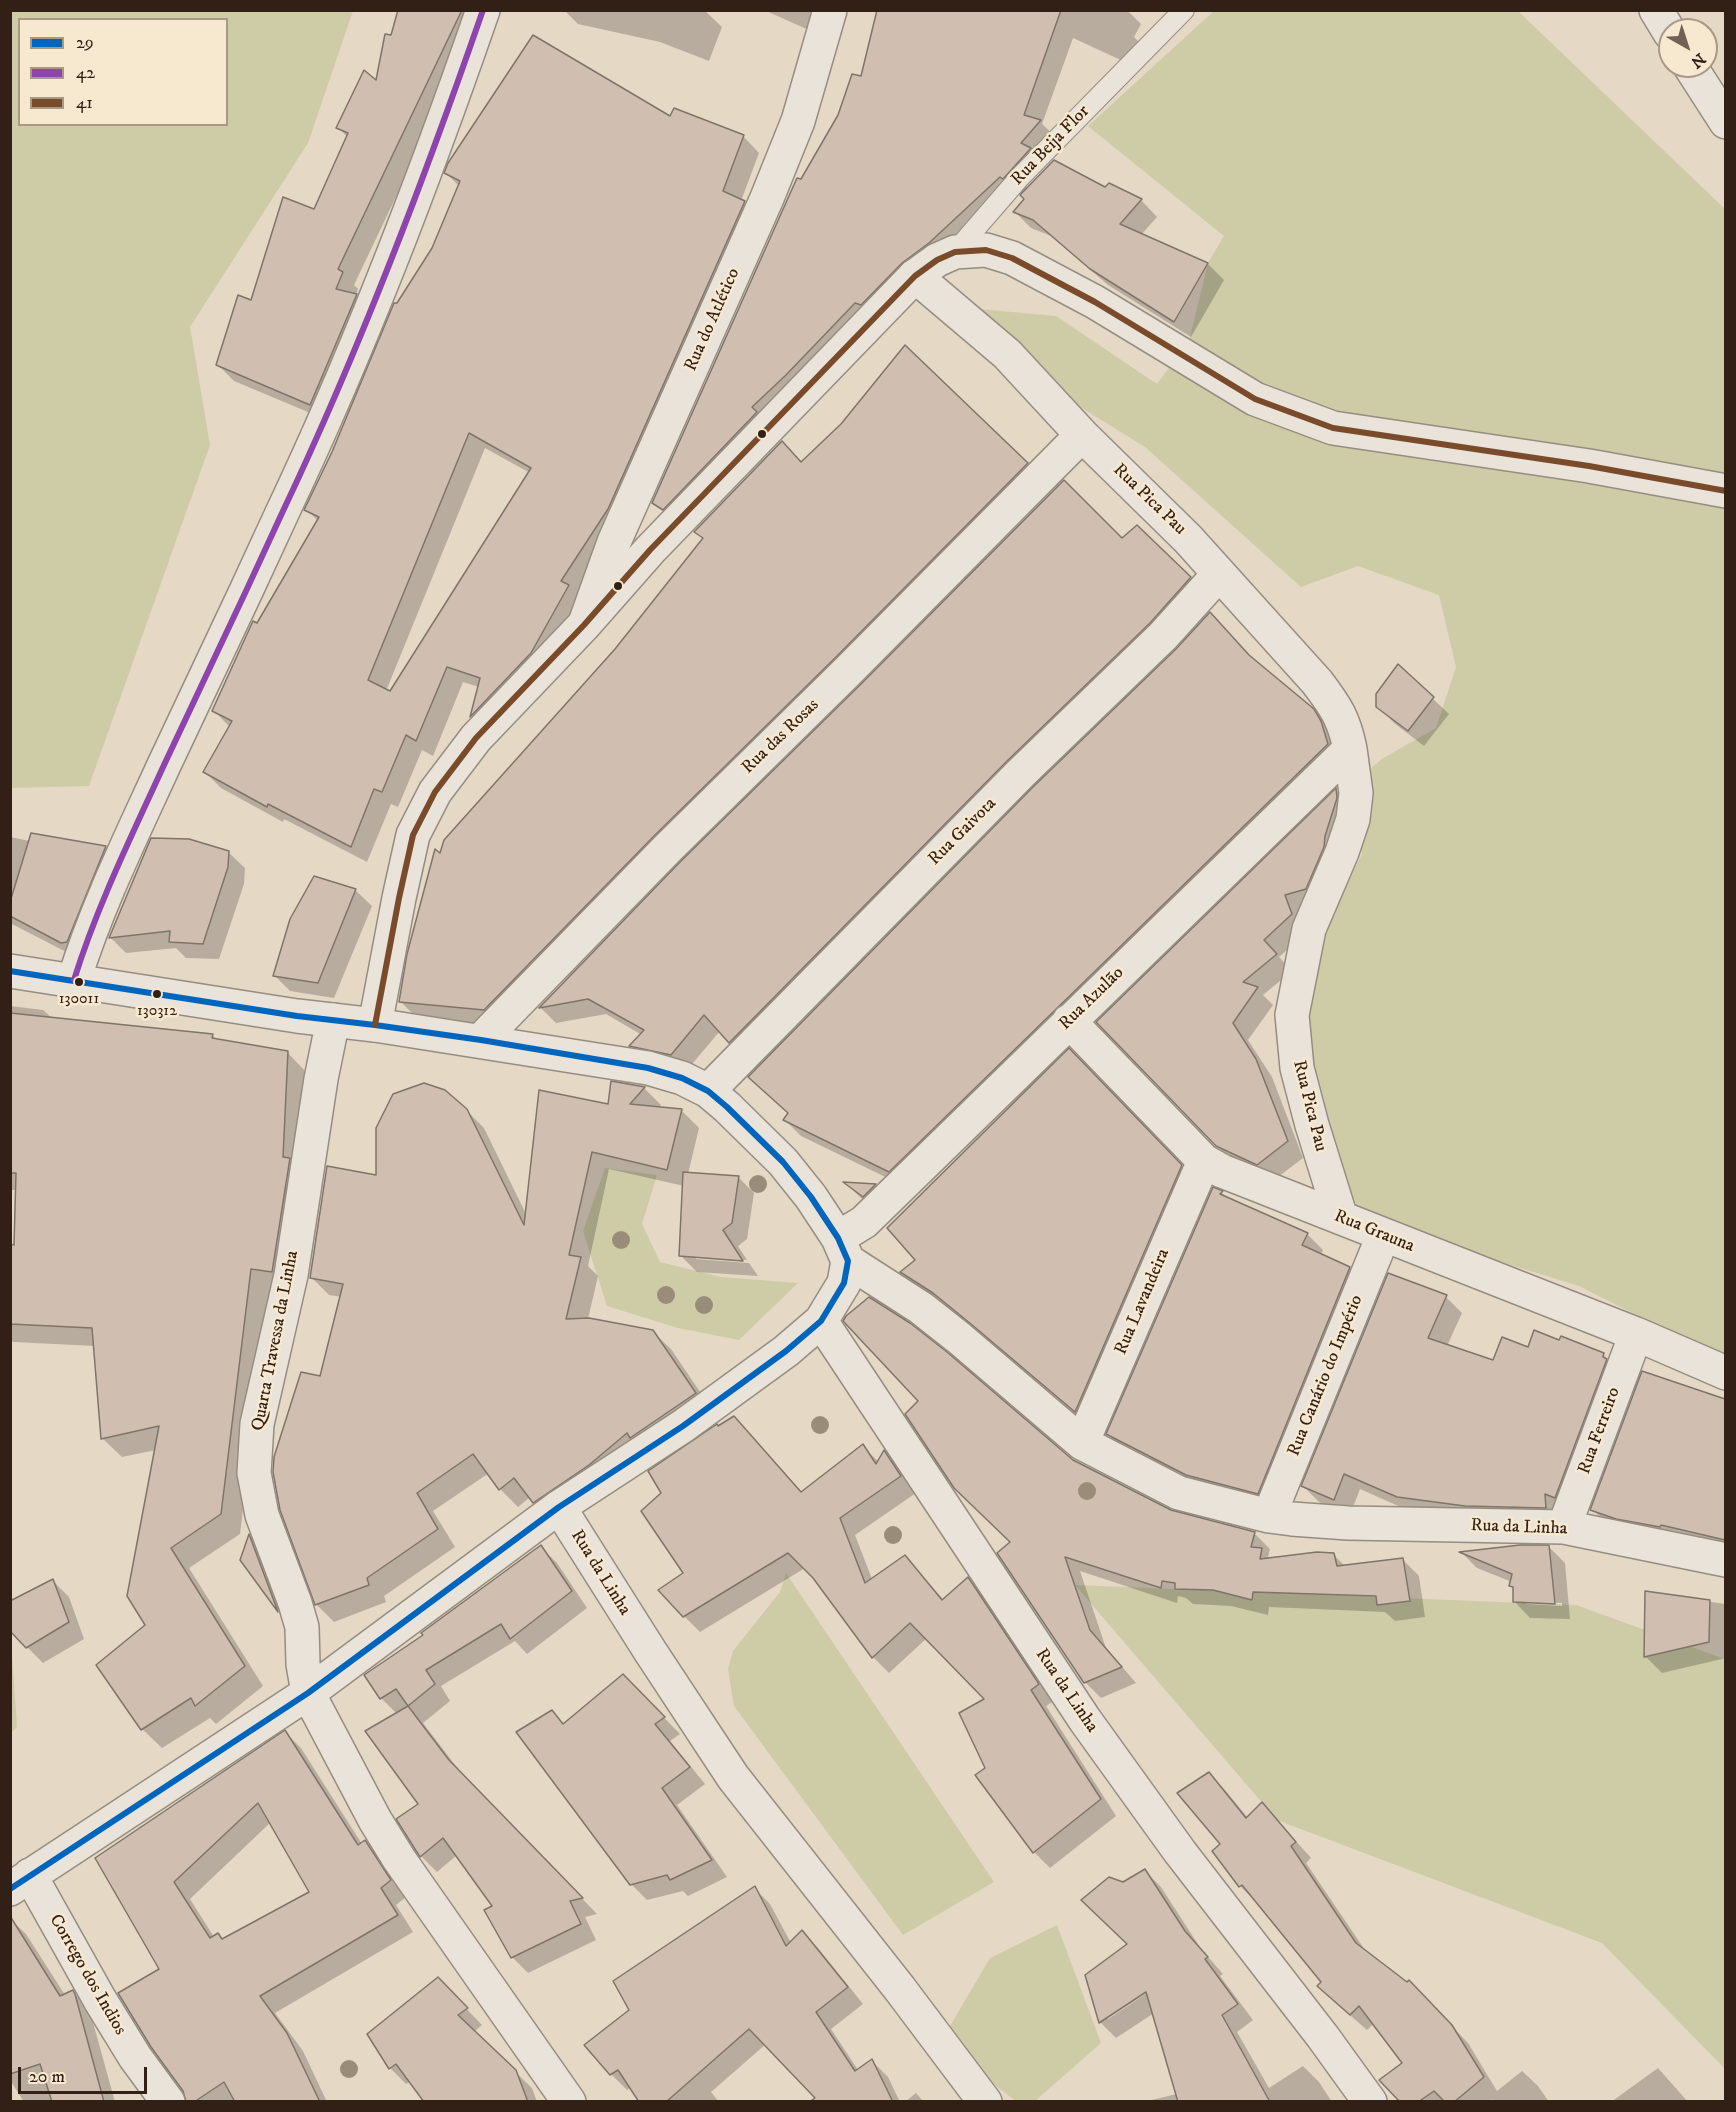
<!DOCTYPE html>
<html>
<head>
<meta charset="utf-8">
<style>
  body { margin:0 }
  #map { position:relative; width:1736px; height:2112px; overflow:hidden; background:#e5d8c5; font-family:"IM FELL DW Pica",serif }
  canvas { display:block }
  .frame { position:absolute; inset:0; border:12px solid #321f16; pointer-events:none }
  .legend { position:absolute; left:18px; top:18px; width:210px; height:108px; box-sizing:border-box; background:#f7e8d0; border:2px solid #a89886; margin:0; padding:8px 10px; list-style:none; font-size:18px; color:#321f16 }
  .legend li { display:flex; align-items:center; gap:12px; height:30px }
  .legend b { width:30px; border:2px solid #a89886 }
  .north { position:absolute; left:1658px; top:18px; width:60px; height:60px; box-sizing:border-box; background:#f7e8d0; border:2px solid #a89886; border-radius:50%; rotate:141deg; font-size:16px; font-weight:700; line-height:24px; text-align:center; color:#321f16 }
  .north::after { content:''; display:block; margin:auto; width:21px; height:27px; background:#716053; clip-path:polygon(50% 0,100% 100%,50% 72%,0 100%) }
  .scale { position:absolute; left:18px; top:2067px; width:129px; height:27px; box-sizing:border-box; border:3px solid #321f16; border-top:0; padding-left:8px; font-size:18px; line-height:21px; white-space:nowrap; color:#321f16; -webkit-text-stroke:4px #f7e8d0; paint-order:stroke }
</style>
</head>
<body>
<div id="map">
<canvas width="1736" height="2112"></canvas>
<div class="frame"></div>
<ul class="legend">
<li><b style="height:8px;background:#0065bd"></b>29</li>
<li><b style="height:8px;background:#8e44ad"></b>42</li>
<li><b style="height:8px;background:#7a4b2a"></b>41</li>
</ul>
<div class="north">N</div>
<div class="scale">20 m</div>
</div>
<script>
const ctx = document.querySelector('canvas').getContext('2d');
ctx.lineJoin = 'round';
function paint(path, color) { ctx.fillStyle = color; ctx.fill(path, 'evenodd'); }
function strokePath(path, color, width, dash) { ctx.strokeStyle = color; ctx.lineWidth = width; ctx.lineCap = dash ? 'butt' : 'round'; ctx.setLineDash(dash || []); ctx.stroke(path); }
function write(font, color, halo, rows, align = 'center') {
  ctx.font = font + ' "IM FELL DW Pica",serif'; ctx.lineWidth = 5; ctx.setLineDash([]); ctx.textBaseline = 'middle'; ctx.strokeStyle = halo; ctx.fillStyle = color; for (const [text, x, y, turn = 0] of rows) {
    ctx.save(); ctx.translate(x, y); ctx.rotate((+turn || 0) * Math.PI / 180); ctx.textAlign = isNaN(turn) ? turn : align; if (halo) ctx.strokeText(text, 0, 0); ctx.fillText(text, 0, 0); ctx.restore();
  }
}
paint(new Path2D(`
  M10 11H353L308 143 190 327 210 445 89 786 11 788ZM20 20H226V124H20Z
  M1214 11H1518L1725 209V1360L1579 1286 1329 1209 1302 1022 1326 927 1362 854 1352 784 1382 759 1436 728 1456 667 1439 595 1358 566 1301 587 1145 447 1064 397 979 309 1056 316 1157 384 1189 341 1208 263 1224 236 1088 126Z
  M605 1168 657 1175 642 1224 660 1262 721 1277 798 1283 739 1340 678 1328 607 1306 583 1231Z
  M786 1573 994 1882 903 1935 734 1706 728 1669 733 1651 780 1592Z
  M1075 1585 1576 1605 1725 1659V2069L1602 1943 1277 1820Z
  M10 1624 17 1727 11 1733H10Z
  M1057 1925 1101 2043 1035 2101 1017 2102 940 2043 990 1958Z`), '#cecba7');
paint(new Path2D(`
  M400 10H473L461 60 354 285 358 289 356 295 372 311 327 420 234 381 218 365 252 302 315 211 348 138 338 127 378 83Z
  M564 10H704L722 27 709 61 660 42 578 24Z
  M764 10H812L811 31Z
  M878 10H1127L1141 24 1134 37 1148 51 1138 68 1073 38 1042 124 1056 137 1038 157 1046 165 1026 187 1028 189H1105L1109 184 1142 201 1157 217 1141 235 1208 264 1224 280 1191 337 1108 285 1051 236 1031 228 1015 212 1026 199 1017 192 670 519 654 502 802 181 863 78Z
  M670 118 743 136 759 153 741 201 760 219 584 602 487 732 472 717 479 687 463 682 433 756 422 750 398 807 391 804 367 862 284 819 283 822 221 788 205 772 230 727 214 711 257 625 318 521 306 509 398 305 433 248 460 187 446 173ZM485 448 530 473 391 693 386 691Z
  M802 463 1027 464 1044 480 501 1026 417 1018 400 1001 441 856 616 650 704 540 696 532Z
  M1137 527 1206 594 746 1058 720 1031 687 1070 647 1062 631 1046 642 1035 606 1014 556 1023 541 1008Z
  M1255 661 1313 710 1330 727 1343 761 906 1187 801 1136 785 1120Z
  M1432 698 1449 714 1424 746 1394 723 1378 706Z
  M1336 790 1352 806 1308 931 1279 957 1292 971 1263 995 1273 1005 1248 1040 1272 1077 1303 1158 1274 1180 1233 1162 1098 1022Z
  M32 835 105 848 121 864 78 958 10 923V837L30 841Z
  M228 852 245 868 244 884 219 959 186 958 176 948 126 953 110 937Z
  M355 890 372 906 334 998 290 991 274 975Z
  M10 1006 43 1010 52 1018 212 1035 217 1040 287 1052 306 1072 291 1291 270 1288 240 1534 189 1568 263 1686 216 1724 210 1718 162 1748 142 1729 156 1450 122 1457 102 1438 95 1346 13 1342 10 1339V1246H16L17 1190H10Z
  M1085 1066 1197 1182 1091 1427 989 1340 951 1309 918 1288 902 1272 918 1260Z
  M644 1088 661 1105 658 1108 681 1110 699 1128 688 1174 738 1177 754 1193 747 1239 738 1246 747 1260 696 1256V1259L749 1263 758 1276 697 1272 681 1256 684 1186 609 1169 588 1266 598 1276 588 1319 652 1331 671 1349 713 1411 551 1520 530 1497 518 1507 500 1489 489 1473 433 1511 455 1547 384 1596 386 1602 334 1622 317 1605 282 1510 321 1378 342 1297 329 1295 311 1277 378 1177 466 1110 484 1128 526 1214 610 1106Z
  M847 1184 875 1186 891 1201 880 1212 861 1198Z
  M1214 1189 1222 1193 1228 1199 1307 1234 1323 1250 1321 1255 1349 1268 1366 1284 1274 1509 1203 1491 1124 1450 1108 1434Z
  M1446 1297 1462 1313 1447 1346 1494 1362 1529 1349 1560 1342 1603 1355 1620 1371 1561 1523 1414 1513 1360 1489 1350 1515 1319 1502 1303 1486Z
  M1643 1373 1726 1401V1551L1608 1525 1592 1509Z
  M862 1446 879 1462 884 1452 900 1468 916 1493 855 1535 872 1579 905 1557 944 1600 968 1579 984 1595 1054 1701 1046 1706 1116 1816 1050 1868 1034 1852 987 1769 986 1699 927 1638 889 1673 873 1657 814 1577 805 1568 700 1632 684 1616 802 1493Z
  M1072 1461 1170 1511 1254 1533 1270 1549 1268 1557 1271 1559 1334 1555 1346 1567 1403 1560 1419 1576 1425 1617 1395 1621 1385 1612 1269 1607 1268 1615 1231 1606 1193 1604 1186 1598 1178 1596 1177 1603 1080 1571 1106 1648 1136 1683 1101 1698 1085 1682 1012 1542Z
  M250 1536 265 1551 291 1623 279 1611 242 1560Z
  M541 1547 557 1563 587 1608 527 1654 515 1641 441 1686 450 1701 423 1723 465 1778 597 1914 585 1917 596 1940 528 1973 512 1957 495 1906 457 1855 437 1872 421 1856 420 1804 397 1714 381 1698 425 1635Z
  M1549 1547 1565 1563 1570 1619 1530 1618 1514 1601V1589L1511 1586 1512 1582 1477 1568 1462 1553ZM1524 1601 1562 1603V1606L1527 1604Z
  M53 1581 69 1597 84 1639 43 1663 27 1647Z
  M1646 1593 1726 1604V1658L1662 1673 1646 1657Z
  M639 1692 680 1734 670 1741 705 1784 677 1805 727 1877 688 1896 683 1891 647 1900 631 1884 552 1712 564 1724Z
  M285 1732 301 1748 362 1844 365 1842 381 1858 406 1897 396 1905 413 1932 275 2013 303 2051 327 2102H188L161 1969 97 1858ZM271 1822 311 1892 223 1940 214 1937 190 1899Z
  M1209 1774 1225 1790 1248 1818 1262 1805 1278 1821 1311 1858 1306 1863 1367 1953 1407 1984 1409 1982 1468 2043 1497 2091 1522 2071 1538 2086 1549 2102H1494L1492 2099 1490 2102H1402L1404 2064 1374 2023 1367 2030 1335 2002 1323 1982 1258 1901 1256 1902 1240 1886 1222 1844Z
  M1145 1871 1161 1887 1201 1949 1223 1974 1220 1976 1253 2020 1237 2032 1269 2088 1303 2066 1319 2082 1332 2102H1143L1177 2094 1154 2013 1116 2038 1100 2022 1129 1945 1123 1884ZM1151 1986 1153 1989 1108 2019V2015Z
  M754 1888 770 1904 791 1943 802 1932 818 1948 863 2004 831 2029 858 2070 872 2061 888 2077 900 2102H821L766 2044 711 2092 719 2102H641L631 2087 627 2090 611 2074 631 2011Z
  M10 1919 26 1934 65 1995 72 1991 89 2008 115 2102H24L10 2080Z
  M453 1995 482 2025 474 2032 532 2088 537 2102H426L411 2081 406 2084 390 2068 369 2034Z
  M1658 2068 1688 2102H1611Z
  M916 2093 924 2102H905Z`), '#0003');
const building = new Path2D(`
  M398 10H462L338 269 343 272 336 289 357 294 310 405 216 365 238 295 251 300 283 197 314 209 348 133 336 128 364 70 376 80 385 34 391 35Z
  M877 10H1061L1024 115 1041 120 1021 143 1031 148 1003 179 1000 177 929 243 902 263 861 305 855 303 786 375 752 407 757 412 663 510 652 503 797 178 801 179 838 115 852 74 861 76Z
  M533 35 670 116 674 108 744 135 723 191 745 201 608 509 561 581 569 585 531 653 470 717 480 678 447 667 416 741 406 735 382 792 374 789 351 847 268 804 267 807 203 772 232 721 212 711 253 621 257 623 319 517 304 510 332 452 394 303H397L432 248 460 181 444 173 448 163ZM469 433 531 468 390 691 368 680Z
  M1054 160 1105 187 1109 183 1142 199 1120 224 1208 263 1174 322 1090 269 1033 220 1013 212 1024 199 1020 195Z
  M905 345 1028 463 835 658 654 836 484 1010 399 1002 407 954 435 849 440 853 444 840 615 649 703 538 694 532 782 441 801 462 841 424Z
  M1064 480 1122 538 1137 525 1191 577 1150 623 1007 761 729 1043 704 1015 671 1055 629 1046 644 1030 588 999 539 1008 680 862 861 684Z
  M1210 612 1249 655 1314 709 1321 721 1328 744 889 1172 783 1120 788 1113 748 1077 1033 787 1176 649Z
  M1398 664 1434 697 1408 731 1376 707V694Z
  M1336 788 1337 798 1325 836 1324 847 1306 889 1285 895 1292 914 1264 940 1277 954 1243 982 1258 987 1233 1023 1256 1059 1288 1141 1257 1165 1216 1146 1096 1022Z
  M31 833 106 846 67 942 61 943 10 916V902Z
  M151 838 189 839 229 851 228 867 203 944 169 942 170 931 109 938Z
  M314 876 356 889 318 983 273 976 290 919Z
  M10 1013 213 1034 212 1038 288 1051 283 1157 290 1158 272 1272 251 1269 221 1514 171 1548 245 1666 195 1706 191 1698 141 1730 96 1665 145 1625 127 1596 159 1426 101 1439 92 1328 10 1324V1244L14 1245 16 1173H10Z
  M1069 1048 1182 1165 1075 1412 971 1324 933 1293 900 1272 915 1260 887 1228Z
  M611 1081 645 1087 630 1104 682 1109 667 1170 592 1152 569 1255 581 1257 566 1319 589 1318 653 1330 696 1393 630 1438 627 1433 589 1465 533 1503 514 1478 499 1490 473 1454 417 1493 438 1529 367 1578 369 1585 315 1605 280 1510 273 1472 274 1457 301 1372 320 1376 343 1284 310 1278 327 1166 376 1175V1128L393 1094 424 1083 445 1090 467 1109 524 1225 539 1090 608 1104Z
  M683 1172 739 1176 732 1223 723 1230 743 1261 679 1256Z
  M843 1182 876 1184 863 1197Z
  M1213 1187 1223 1191 1220 1194 1308 1233 1302 1245 1350 1267 1258 1494 1186 1475 1106 1434Z
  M1388 1273 1447 1295 1428 1338 1493 1360 1502 1337 1528 1347 1534 1330 1559 1340 1561 1336 1604 1353 1603 1357 1607 1359 1555 1498 1545 1494 1546 1508 1465 1506 1397 1497 1344 1474 1334 1500 1301 1486Z
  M869 1297 910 1323 947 1352 1073 1460 1171 1510 1255 1532 1251 1547 1262 1548 1260 1559 1317 1552 1334 1553 1337 1566 1403 1558 1410 1601 1377 1605 1376 1596 1253 1592 1252 1600 1213 1590 1175 1589V1583L1162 1581 1161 1588 1065 1557 1090 1630 1122 1667 1084 1683 997 1553 1010 1542 954 1488 905 1414 918 1401 843 1321 846 1316Z
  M1642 1371 1725 1399V1540L1661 1525 1660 1527 1616 1519 1590 1510Z
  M734 1416 801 1492 863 1444 876 1464 884 1450 901 1476 840 1518 865 1583 905 1555 942 1600 968 1577 1039 1684 1031 1690 1101 1799 1033 1853 975 1775 985 1768 959 1713 984 1699 910 1623 872 1658 813 1578 788 1553 683 1617 658 1590 683 1573 641 1511 661 1493 648 1471 717 1424 718 1426Z
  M249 1534 277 1609 278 1612 240 1560Z
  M541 1545 572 1591 510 1639 501 1624 426 1670 435 1684 408 1706 396 1689 380 1699 364 1675 423 1635 421 1633Z
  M1520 1545H1549L1555 1604 1513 1602V1587L1509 1586 1512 1574 1459 1552Z
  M53 1579 69 1622 26 1648 10 1631V1601Z
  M1645 1591 1710 1600 1709 1642 1644 1657Z
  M623 1674 665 1717 655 1724 690 1767 662 1788 712 1860 670 1880 667 1875 630 1885 516 1732 552 1710 563 1724Z
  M408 1706 449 1760 583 1898 570 1901 581 1924 511 1958 484 1910 492 1906 443 1838 420 1857 396 1819 418 1804 365 1731Z
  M285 1730 358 1845 365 1840 391 1880 381 1888 398 1915 260 1996 287 2033 320 2102H235L224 2082 194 2102H186L183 2091 151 2047 118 1993 159 1969 95 1858ZM258 1803 309 1892 222 1939 218 1933 210 1938 174 1882Z
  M1209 1772 1246 1818 1262 1802 1296 1842 1291 1846 1356 1943 1407 1982 1409 1980 1452 2025 1484 2077 1454 2102H1445L1434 2091 1418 2102H1400L1379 2080 1402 2063 1359 2006 1350 2015 1317 1986 1321 1982 1242 1885 1239 1887 1212 1851 1220 1844 1177 1793Z
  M1145 1869 1185 1931 1208 1957 1205 1959 1238 2004 1222 2015 1270 2102H1178L1146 1992 1099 2023 1085 1975 1127 1944 1081 1900 1109 1877 1123 1882Z
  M755 1886 786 1946 802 1930 848 1987 816 2012 855 2071 872 2059 893 2102H809L815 2098 749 2029 666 2102H639L618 2070 610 2075 584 2045 629 2010 613 1981Z
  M10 1916 60 1996 73 1990 75 1994 104 2102H52L40 2064 10 2074Z
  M438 1977 468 2008 458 2015 516 2070 528 2102H424L396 2064 389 2069 367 2034Z`);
paint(building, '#d0bfb1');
strokePath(building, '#7e746a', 1.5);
const service = new Path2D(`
  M955 252 1020 177 1184 10`);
const minor = new Path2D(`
  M1656 10 1670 33
  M1690 66 1726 122
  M585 623 614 542 767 198 798 121 830 10
  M74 980C97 906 132 835 164 765 204 681 244 596 283 511 360 349 424 180 483 10
  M333 1020 321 1079 291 1275 257 1424 254 1473 262 1515 295 1603 302 1627 303 1664 308 1693 375 1820 399 1859 569 2102
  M1069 1021 1204 1161 1222 1171 1636 1334 1726 1373
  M481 1040 667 849 848 671 1082 435
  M708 1091 1020 774 1163 636 1219 574
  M1341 1218 1312 1125 1297 1068 1292 1015 1309 929 1342 852 1353 819 1356 793 1350 749
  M838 1238 864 1222 1350 749C1344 719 1336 707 1317 682L1188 539 1082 435 1007 354 915 276
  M848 1261 921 1308 959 1338 1082 1443 1179 1493 1269 1516 1292 1519 1348 1523 1564 1527 1726 1560
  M821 1321 1085 1720 1180 1852 1323 2037 1370 2102
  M1082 1443 1204 1161
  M559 1507 650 1651 733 1777 900 1989 985 2102
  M1269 1516 1383 1236
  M1564 1527 1636 1334
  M30 1875 100 2000 135 2057 168 2102
  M10 1889 308 1693 559 1507 683 1426 786 1351 821 1321 844 1283 848 1261 838 1238 811 1197 783 1162 727 1107 708 1091 682 1078 648 1068 375 1025`);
const tertiary = new Path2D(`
  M10 971 297 1016 375 1025 399 898 413 835 435 792 476 738 584 625 650 550 915 276 937 260 955 252 986 250 1012 258 1095 302 1255 399 1333 428 1589 466 1726 491`);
strokePath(service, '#968d81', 22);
strokePath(minor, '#968d81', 36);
strokePath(tertiary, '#968d81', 36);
strokePath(service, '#e9e3d9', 20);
strokePath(minor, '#e9e3d9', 33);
strokePath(tertiary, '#e9e3d9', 33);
strokePath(new Path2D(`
  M10 971 297 1016 375 1025 481 1040 648 1068 682 1078 708 1091 727 1107 783 1162 811 1197 838 1238 848 1261 844 1283 821 1321 786 1351 683 1426 559 1507 308 1693 10 1889`), '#0065bd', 6);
strokePath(new Path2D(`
  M74 980C97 906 132 835 164 765 204 681 244 596 283 511 360 349 424 180 483 10`), '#8e44ad', 6);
strokePath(new Path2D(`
  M375 1025 399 898 413 835 435 792 476 738 584 625 650 550 915 276 937 260 955 252 986 250 1012 258 1095 302 1255 399 1333 428 1589 466 1726 491`), '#7a4b2a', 6);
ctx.fillStyle = '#998d79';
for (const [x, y] of [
  [758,1184],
  [621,1240],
  [666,1295],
  [704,1305],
  [820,1425],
  [1087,1491],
  [893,1535],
  [349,2069]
]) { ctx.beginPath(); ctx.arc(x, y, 9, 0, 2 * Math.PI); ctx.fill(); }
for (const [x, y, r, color] of [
  [762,434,5,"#321f16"],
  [618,586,5,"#321f16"],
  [79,982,5,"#321f16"],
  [157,994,5,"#321f16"]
]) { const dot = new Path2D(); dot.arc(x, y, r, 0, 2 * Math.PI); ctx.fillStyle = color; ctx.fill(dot); strokePath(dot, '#f7e8d0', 2); }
write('16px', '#321f16', '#f7e8d0', [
  ["130011",79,1000],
  ["130312",157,1012]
]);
write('18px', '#321f16', '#f7e8d0', [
  ["Rua Beija Flor",1051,146,-46],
  ["Rua do Atlético",713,320,-66],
  ["Rua Pica Pau",1149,500,44],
  ["Rua das Rosas",781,737,-44],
  ["Rua Gaivota",963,832,-45],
  ["Rua Azulão",1092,999,-44],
  ["Rua Pica Pau",1309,1106,76],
  ["Rua Grauna",1374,1232,22],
  ["Rua Lavandeira",1143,1302,-67],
  ["Quarta Travessa da Linha",276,1341,-79],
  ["Rua Canário do Império",1326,1376,-68],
  ["Rua Ferreiro",1600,1431,-70],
  ["Rua da Linha",1519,1528,2],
  ["Rua da Linha",600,1573,58],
  ["Rua da Linha",1066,1691,56],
  ["Corrego dos Indios",87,1975,60]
]);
</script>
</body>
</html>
